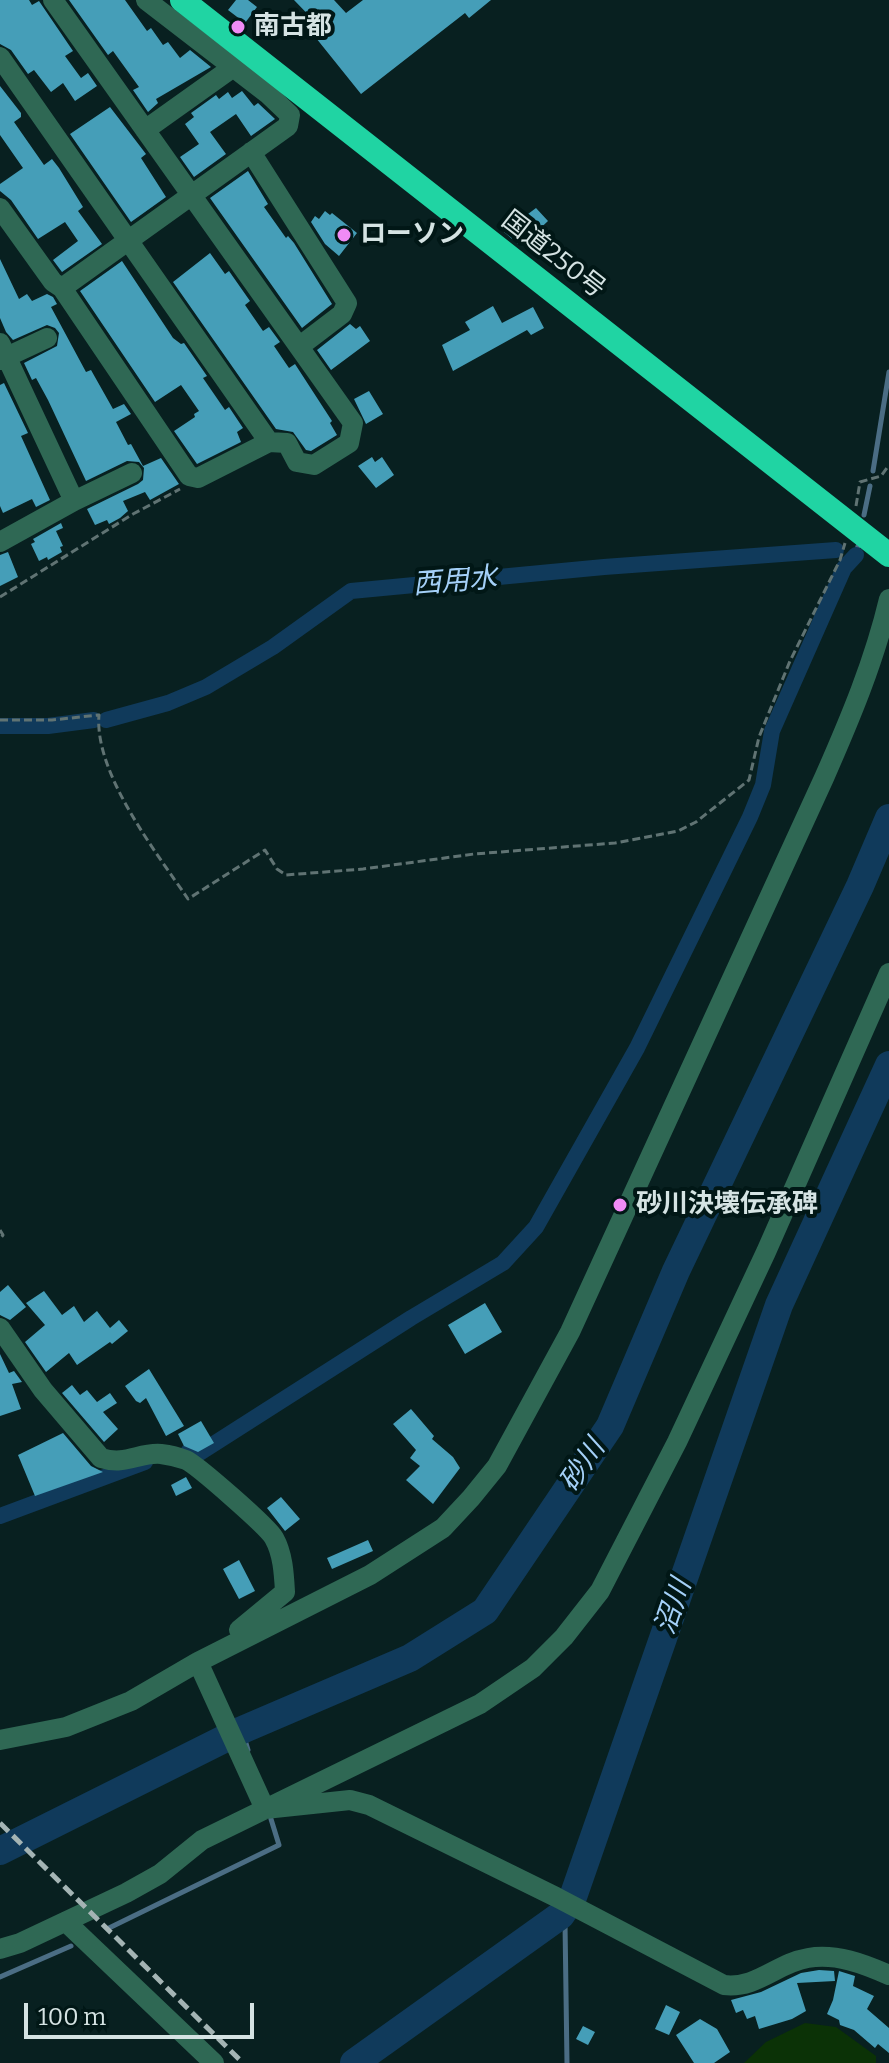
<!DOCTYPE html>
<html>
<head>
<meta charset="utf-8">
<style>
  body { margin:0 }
  #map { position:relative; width:889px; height:2063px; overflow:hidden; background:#082020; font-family:Bitter,serif }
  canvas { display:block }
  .scale { position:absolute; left:24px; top:2003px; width:230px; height:36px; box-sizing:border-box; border:4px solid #d5e3e3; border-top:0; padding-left:10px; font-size:24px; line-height:28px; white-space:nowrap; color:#d5e3e3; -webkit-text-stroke:6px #011716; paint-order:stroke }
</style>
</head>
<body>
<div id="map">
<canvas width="889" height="2063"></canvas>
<div class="scale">100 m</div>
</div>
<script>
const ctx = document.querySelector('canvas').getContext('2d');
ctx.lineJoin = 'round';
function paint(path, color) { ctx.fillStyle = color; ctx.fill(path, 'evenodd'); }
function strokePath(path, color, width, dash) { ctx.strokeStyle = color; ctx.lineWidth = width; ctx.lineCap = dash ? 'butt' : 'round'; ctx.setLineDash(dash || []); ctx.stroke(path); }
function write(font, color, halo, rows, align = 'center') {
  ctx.font = font + ' Bitter,"Noto Sans JP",serif'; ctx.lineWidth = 8; ctx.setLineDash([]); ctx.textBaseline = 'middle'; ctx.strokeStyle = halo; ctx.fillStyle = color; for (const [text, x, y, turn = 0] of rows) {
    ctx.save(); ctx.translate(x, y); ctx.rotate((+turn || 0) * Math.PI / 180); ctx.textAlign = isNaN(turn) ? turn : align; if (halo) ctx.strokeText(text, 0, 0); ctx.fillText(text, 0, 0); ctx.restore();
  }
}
paint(new Path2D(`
  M805 2023 836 2027 876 2056V2063H744L766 2042Z`), '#0b3206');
strokePath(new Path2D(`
  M873 471 889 372
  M864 515 870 486
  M856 555 858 546
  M242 1730 248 1750
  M561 1915 565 1923 567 2063
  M109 1928 279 1845 271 1819
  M0 1977 71 1946`), '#4b6d84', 5);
strokePath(new Path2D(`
  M106 720 168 703 206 687 273 647 351 591 604 567 836 550
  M0 726H48L94 720
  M188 1452 198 1454 411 1318 503 1263 536 1227 637 1048 750 817 763 785 772 731 844 568 856 555
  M0 1516 145 1462`), '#103a5b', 16);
strokePath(new Path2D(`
  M0 1851 242 1730 410 1658 485 1611 610 1426 676 1271 860 886 889 818
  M354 2063 561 1915 573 1897 779 1305 889 1065`), '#103a5b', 28);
paint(new Path2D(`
  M0 0H29L32 5 39 1 73 51 65 56 81 78 88 73 97 86 75 101 63 83 51 92 34 70 28 74 11 50 0 44Z
  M69 0H125L147 31 151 28 163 45 168 42 180 58 190 50 211 67 156 99 158 103 148 112 133 90 139 87 113 51 108 55Z
  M236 0H248L257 7 245 23 228 10Z
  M294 0H334L346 13 363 0H491L469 18 465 13 361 94 316 38 324 31Z
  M0 86 21 113V117L14 122 44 165 52 159 59 168 83 207 78 211 102 244 62 272 53 260 78 241 65 222 38 239 11 200 0 191V184L23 168 0 135Z
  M242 91 254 106 258 103 275 119 251 136 236 114 210 132 226 154 194 177 180 157 199 144 185 124 194 117 191 113 216 95 219 99 228 92 232 98Z
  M110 107 146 154 141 158 166 197 131 222 70 134Z
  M248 171 268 204 264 207 286 238 288 236 294 243 332 304 302 328 210 198Z
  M536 208 548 221 531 237 518 244 504 232Z
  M325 211 330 215 332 213 357 233 339 256 325 244 311 222 315 216 319 219Z
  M210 253 225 274 229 271 250 301 245 305 263 331 269 327 280 342 274 346 289 368 295 364 332 421 330 423 337 435 311 451 306 450 293 432 276 429 173 282Z
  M0 259 19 299 27 294 32 301 47 294 53 297 57 304 51 307 86 372 91 370 113 409 124 404 131 414 116 422 128 445 131 444 143 466 161 458 179 484 150 500 145 492 123 501 128 511 120 518 109 524 107 520 95 525 87 509 138 484 143 480 144 468 139 462 127 461 86 481 48 400 36 378 32 380 24 363 57 346 59 333 55 328 47 325 13 340 6 332 0 318Z
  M122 261 173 338 181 344 184 343 207 376 203 378 225 410 229 407 243 428 237 432 241 442 197 464 174 431 195 417 194 414 199 411 181 385 155 402 80 291Z
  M493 306 502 323 533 307 544 328 531 335 527 330 453 371 442 345 470 330 465 322Z
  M350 324 356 329 360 326 370 341 331 370 317 350Z
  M4 383 28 433 21 436 50 500 36 507 32 499 3 513 0 506V385Z
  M369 391 383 414 366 424 354 399Z
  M372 457 375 462 382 457 394 475 376 488 358 466Z
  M61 523 63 528 56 531 63 546 60 547 62 552 48 560 47 557 39 561 31 544 35 542 33 539Z
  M8 552 18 577 0 586V555Z
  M8 1285 26 1307 10 1320 0 1315V1292Z
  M44 1291 62 1315 74 1306 84 1322 97 1311 110 1328 119 1320 128 1331 112 1344 110 1342 77 1365 69 1353 46 1372 25 1342 45 1325 26 1303Z
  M485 1303 502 1332 465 1354 448 1325Z
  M0 1354 9 1373 14 1371 22 1382 12 1384 21 1409 0 1416Z
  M149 1369 184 1426 166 1436 146 1398 140 1403 136 1401 125 1386Z
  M72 1385 80 1395 87 1390 97 1402 110 1393 117 1403 103 1412 118 1429 104 1442 62 1393Z
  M411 1409 434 1436 432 1439 453 1457 460 1468 433 1504 406 1480 420 1466 410 1458 416 1450 393 1424Z
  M201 1421 214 1443 198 1452 184 1446 178 1434Z
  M63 1433 91 1466 103 1472 35 1496 18 1455Z
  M186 1477 192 1488 176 1496 171 1485Z
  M281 1497 300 1519 285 1531 267 1508Z
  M368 1540 373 1551 332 1569 327 1558Z
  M239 1560 255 1591 239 1599 223 1569Z
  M819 1970 834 1971 835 1981 797 1983 806 2011 792 2019 759 2029 755 2016 747 2019 743 2010 736 2013 731 2000 761 1992 801 1973Z
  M839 1971 855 1976 853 1986 874 1996 867 2009 889 2028V2053L878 2044 875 2048 854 2030 840 2025 839 2020 827 2014 833 2000Z
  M666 2005 680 2012 669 2035 655 2029Z
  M700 2019 717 2029 730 2052 714 2063H694L676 2035Z
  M583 2026 595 2032 588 2045 576 2039Z`), '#459eb8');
strokePath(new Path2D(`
  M856 506 860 482 881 476 889 465
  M0 597 133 514 180 489
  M0 720H52L99 715C94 773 156 852 188 899L265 850 277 869 286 875 363 869 474 854 615 843 678 831 696 822 749 780 759 737 790 661 840 560 845 543
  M0 1230 3 1235 0 1239`), '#607373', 3, [8, 4]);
strokePath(new Path2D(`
  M0 57 269 442
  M145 130 232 68
  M251 152 347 303 342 314 300 346
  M0 208 53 282 62 288 189 476 198 478 269 442 287 443 297 462 314 465 349 443 353 423 53 0
  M62 288 288 126 290 115 268 94 146 0
  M0 343 74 501
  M0 360 47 338
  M0 542 74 501 132 473
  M0 1328 43 1390 101 1458C126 1466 139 1452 161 1454 169 1455 178 1457 186 1460 197 1465 268 1527 274 1538 283 1554 284 1574 285 1592L239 1630
  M198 1662 265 1809 350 1800 369 1805 556 1897 724 1985C757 1989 777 1963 808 1958 836 1953 864 1964 889 1975
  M0 1740 66 1727 131 1701 198 1662 370 1575 443 1528 471 1498 497 1466 570 1332 824 778C850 719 874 662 889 599
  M66 1922 214 2063
  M0 1949 20 1943 126 1893 160 1874 202 1840 480 1704 533 1668 564 1637 600 1591 677 1442 766 1252 889 973`), '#2f6854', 20);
strokePath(new Path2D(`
  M182 0 889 555`), '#20d4a3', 24);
strokePath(new Path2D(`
  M0 1823 243 2063`), '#a4b4b4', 5, [12, 6]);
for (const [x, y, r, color] of [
  [238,27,8,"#f08bf5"],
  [344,235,8,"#f08bf5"],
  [620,1205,8,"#f08bf5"]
]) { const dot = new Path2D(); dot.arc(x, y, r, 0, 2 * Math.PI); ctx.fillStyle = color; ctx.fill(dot); strokePath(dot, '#011716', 3); }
write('bold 26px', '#d5e3e3', '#011716', [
  ["南古都",254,27],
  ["ローソン",360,235],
  ["砂川決壊伝承碑",636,1205]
], 'left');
write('26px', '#d5e3e3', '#011716', [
  ["国道250号",553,255,38]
]);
write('italic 28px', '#a4d0f8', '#011716', [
  ["西用水",455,582,-5],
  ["砂川",583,1466,-56],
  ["沼川",674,1607,-71]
]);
</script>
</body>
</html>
